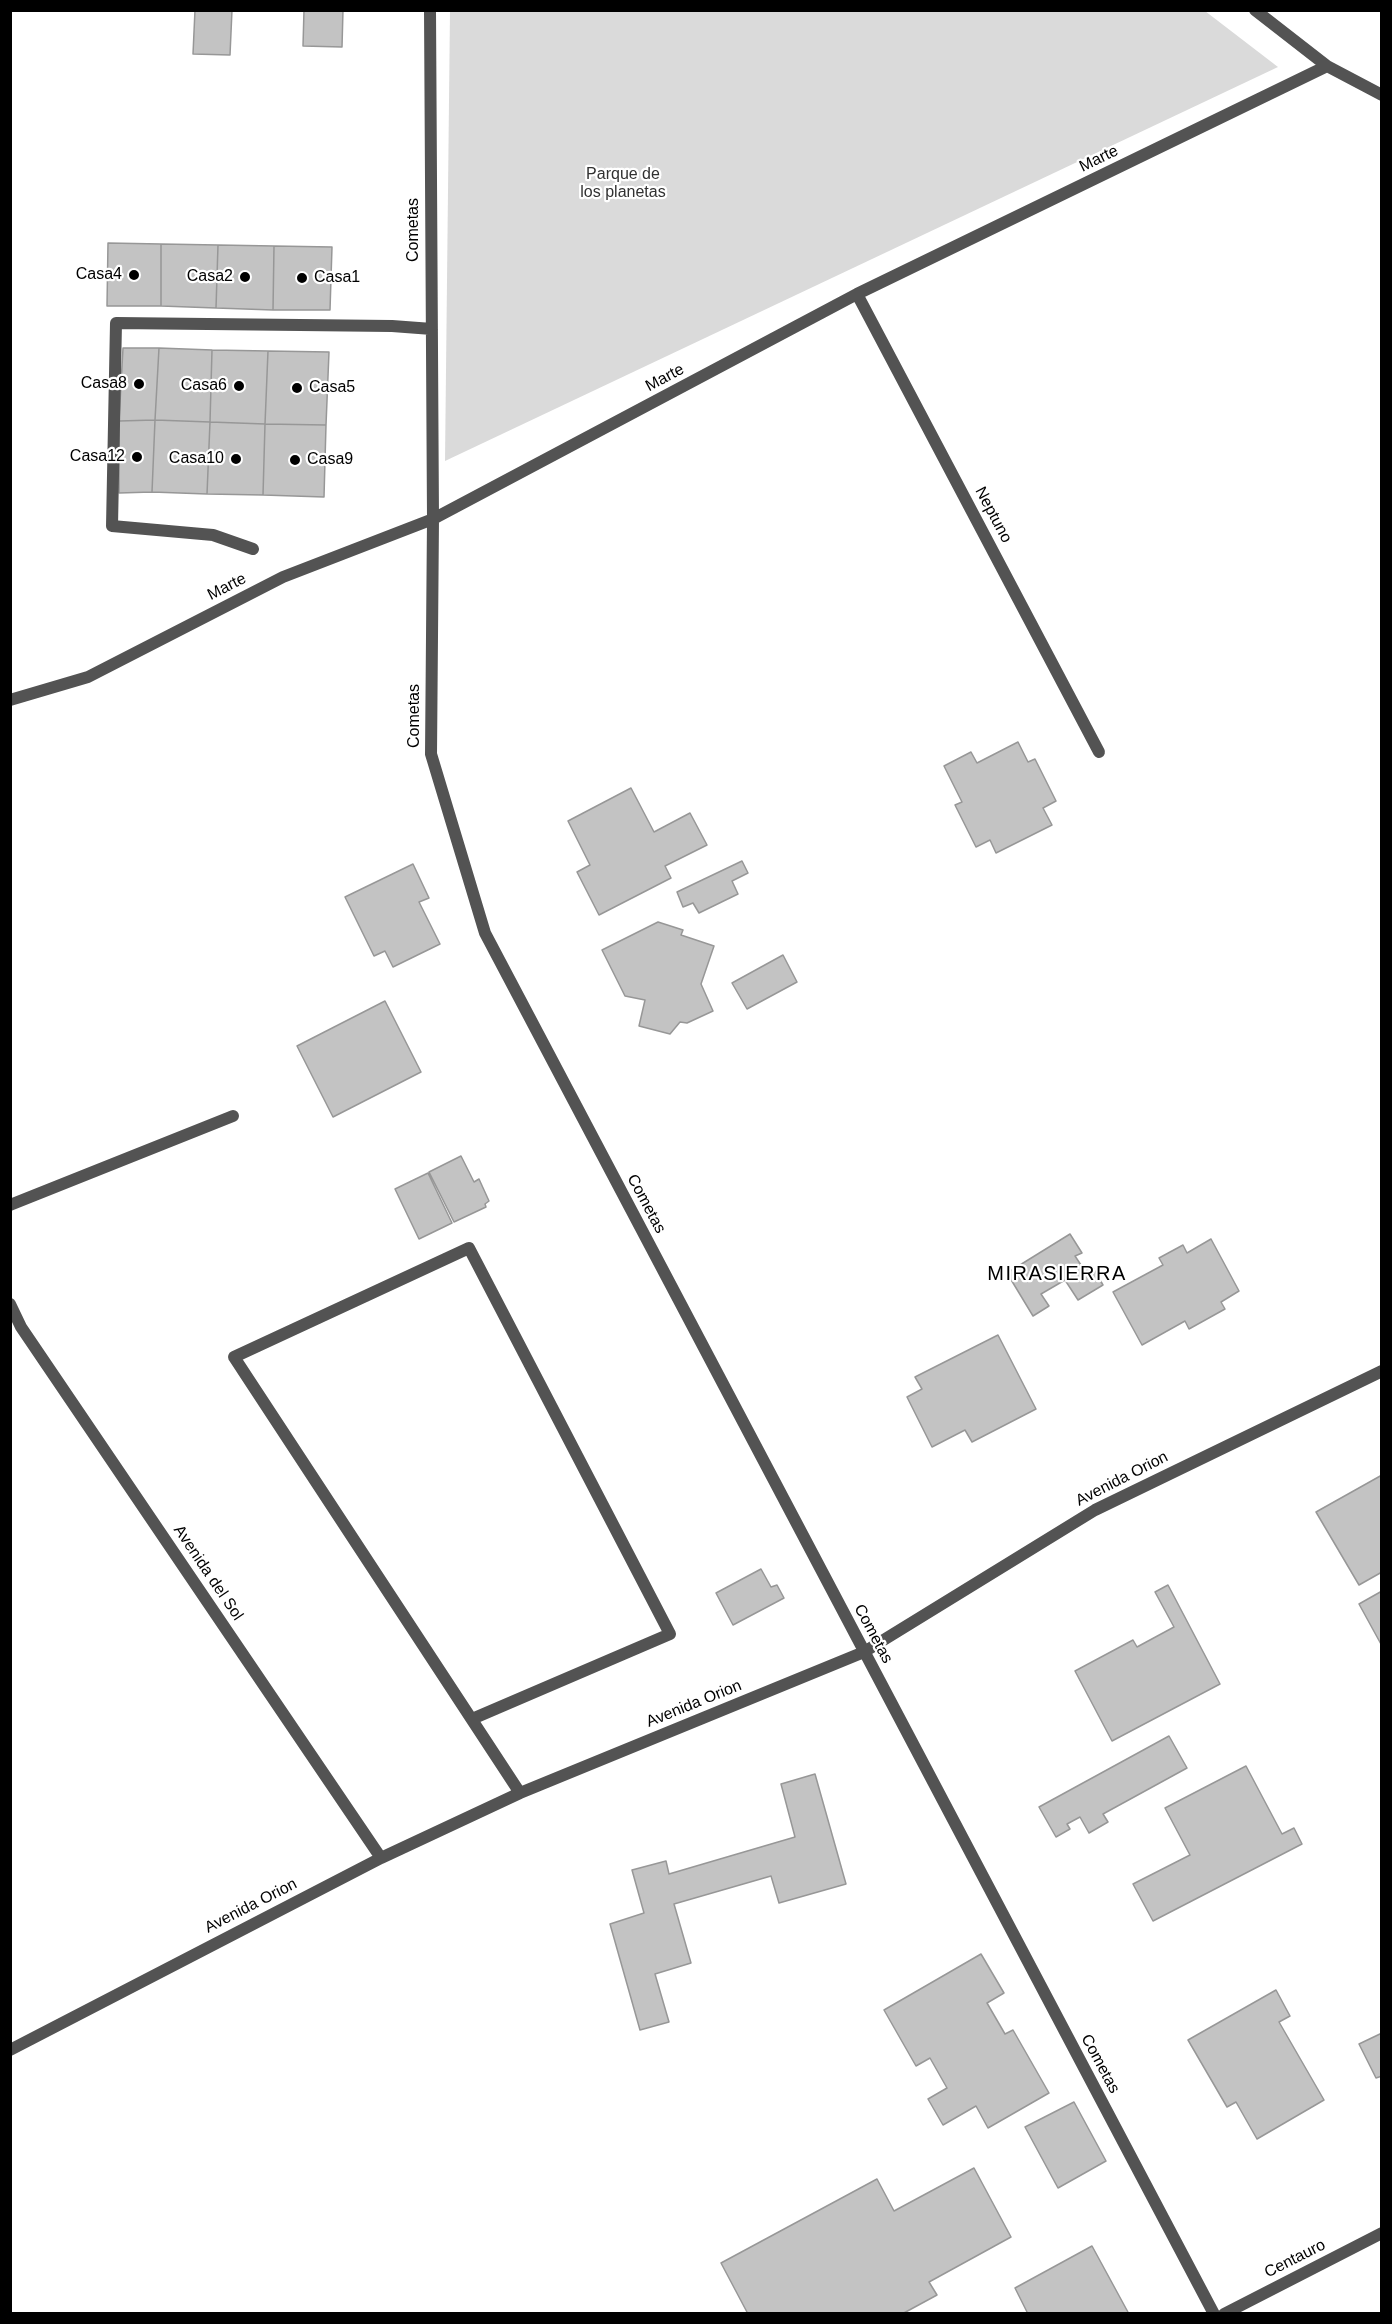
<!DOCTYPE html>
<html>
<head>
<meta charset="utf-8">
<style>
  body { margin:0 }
  #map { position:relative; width:1392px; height:2324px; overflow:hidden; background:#fff; font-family:Arial,sans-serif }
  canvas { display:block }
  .frame { position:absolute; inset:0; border:12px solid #000; pointer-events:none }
</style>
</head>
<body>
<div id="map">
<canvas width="1392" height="2324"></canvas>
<div class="frame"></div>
</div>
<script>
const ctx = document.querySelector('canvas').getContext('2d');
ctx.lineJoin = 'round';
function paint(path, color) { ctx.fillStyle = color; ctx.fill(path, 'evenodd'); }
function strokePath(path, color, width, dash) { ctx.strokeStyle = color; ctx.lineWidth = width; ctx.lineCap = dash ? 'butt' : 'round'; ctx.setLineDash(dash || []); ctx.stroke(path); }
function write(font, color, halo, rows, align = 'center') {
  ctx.font = font + ' Arial,sans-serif'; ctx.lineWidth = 4.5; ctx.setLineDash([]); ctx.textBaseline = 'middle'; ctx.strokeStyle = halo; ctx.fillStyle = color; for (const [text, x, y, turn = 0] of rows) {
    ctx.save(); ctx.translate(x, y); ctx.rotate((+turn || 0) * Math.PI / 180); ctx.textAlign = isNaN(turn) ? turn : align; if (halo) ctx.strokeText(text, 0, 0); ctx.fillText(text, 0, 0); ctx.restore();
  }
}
paint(new Path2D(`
  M450 11H1205L1278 67 445 461Z`), '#dadada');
const building = new Path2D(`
  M195 10H232L230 55 193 54Z
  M304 10H343L342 47 303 46Z
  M108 243 161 244V306H107Z
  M161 244 218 245 216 308 161 306Z
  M218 245 274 246 273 310 216 308Z
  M274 246 332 247 330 310H273Z
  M123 348H159L155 420 119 421Z
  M159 348 212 350 210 422 155 420Z
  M212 350 268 351 265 424 210 422Z
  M268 351 329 352 326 425 265 424Z
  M155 420 210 422 207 494 152 492Z
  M155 420 152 492 119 493V421Z
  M210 422 265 424 263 495 207 494Z
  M265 424 326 425 324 497 263 495Z
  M1018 742 1028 762 1035 759 1056 801 1043 808 1052 825 996 853 990 840 976 847 955 805 962 802 944 766 971 752 977 763Z
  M631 788 654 832 690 813 707 845 665 866 671 878 599 915 577 872 590 865 568 821Z
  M742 861 748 873 732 881 738 894 699 913 693 903 683 907 677 892Z
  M413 864 429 898 419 902 440 944 393 967 385 951 374 956 345 897Z
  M658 922 683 930 681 935 714 946 701 984 713 1011 687 1023 680 1022 670 1034 639 1026 645 1000 625 996 602 950Z
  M783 955 797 982 747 1009 732 983Z
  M385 1001 421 1072 333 1117 297 1046Z
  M461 1156 474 1182 479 1179 489 1201 485 1204 486 1207 454 1222 429 1172Z
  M428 1173 452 1223 419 1239 395 1189Z
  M1070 1234 1082 1253 1075 1256 1085 1271 1092 1266 1103 1285 1078 1300 1065 1280 1041 1294 1049 1306 1033 1316 1007 1273Z
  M1211 1239 1239 1291 1221 1302 1225 1309 1189 1329 1185 1321 1142 1345 1113 1292 1163 1265 1159 1258 1183 1245 1187 1253Z
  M998 1335 1036 1409 972 1442 965 1430 932 1447 907 1397 922 1389 915 1377Z
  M1382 1475V1572L1359 1585 1316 1512Z
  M761 1569 771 1587 777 1585 784 1598 733 1625 716 1593Z
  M1168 1585 1220 1684 1112 1741 1075 1671 1133 1640 1137 1647 1174 1627 1155 1592Z
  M1382 1591V1646L1359 1604Z
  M1169 1736 1187 1768 1103 1814 1108 1822 1089 1833 1080 1817 1067 1824 1070 1829 1056 1837 1039 1807Z
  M1246 1766 1282 1834 1294 1828 1302 1844 1153 1921 1133 1884 1190 1855 1165 1808Z
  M815 1774 846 1884 779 1903 771 1876 674 1904 691 1963 655 1974 669 2022 640 2030 610 1924 644 1913 632 1870 666 1861 669 1874 795 1837 781 1784Z
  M981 1954 1004 1993 987 2003 1005 2034 1013 2030 1049 2093 988 2128 976 2106 943 2125 928 2099 947 2088 930 2058 916 2066 884 2010Z
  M1276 1990 1290 2016 1279 2022 1324 2100 1257 2139 1236 2102 1227 2107 1188 2040Z
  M1382 2033V2076L1376 2078 1359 2044Z
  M1074 2102 1106 2161 1058 2188 1025 2127Z
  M974 2168 1011 2237 929 2282 937 2295 902 2314H748L721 2263 877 2179 894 2211Z
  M1092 2246 1129 2314H1028L1015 2288Z`);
paint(building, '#c3c3c3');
strokePath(building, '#979797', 1.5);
strokePath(new Path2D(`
  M10 1205 233 1116`), '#535353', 12);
strokePath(new Path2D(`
  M430 10 433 519 431 754 485 933 1214 2314
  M1255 10 1327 66 1382 95
  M857 294 1099 752
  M253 549 213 535 112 526 116 323 392 326 432 329
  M10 700 88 677 283 577 433 519 857 294 1327 66
  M10 1304 21 1327 381 1858
  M472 1719 670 1634 469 1248 234 1357 520 1793
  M10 2050 381 1858 520 1793 864 1652 1095 1510 1382 1371
  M1224 2314 1382 2233`), '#535353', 12);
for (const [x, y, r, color] of [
  [134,275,6,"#000"],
  [245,277,6,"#000"],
  [302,278,6,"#000"],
  [139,384,6,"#000"],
  [239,386,6,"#000"],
  [297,388,6,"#000"],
  [137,457,6,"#000"],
  [236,459,6,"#000"],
  [295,460,6,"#000"]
]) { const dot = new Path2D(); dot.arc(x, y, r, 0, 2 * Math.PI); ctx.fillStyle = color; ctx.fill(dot); strokePath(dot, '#fff', 2); }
write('16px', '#000', '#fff', [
  ["Marte",1099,159,-26],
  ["Cometas",414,230,-90],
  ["Marte",665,378,-28],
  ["Neptuno",993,515,62],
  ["Marte",227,587,-27],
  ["Cometas",415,716,-90],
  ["Cometas",646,1204,62],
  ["Avenida Orion",1122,1479,-27],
  ["Avenida del Sol",208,1573,56],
  ["Cometas",873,1634,62],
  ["Avenida Orion",694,1704,-22],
  ["Avenida Orion",251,1906,-27],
  ["Cometas",1100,2064,62],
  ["Centauro",1295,2259,-27]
]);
write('16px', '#313131', '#fff', [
  ["Parque de",623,175],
  ["los planetas",623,193]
]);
write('16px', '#000', '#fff', [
  ["Casa4",122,275],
  ["Casa2",233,277],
  ["Casa1",314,278,"left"],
  ["Casa8",127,384],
  ["Casa6",227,386],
  ["Casa5",309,388,"left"],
  ["Casa12",125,457],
  ["Casa10",224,459],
  ["Casa9",307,460,"left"]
], 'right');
ctx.letterSpacing = '1.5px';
write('20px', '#000', '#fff', [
  ["MIRASIERRA",1057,1274]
]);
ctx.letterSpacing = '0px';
</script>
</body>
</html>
